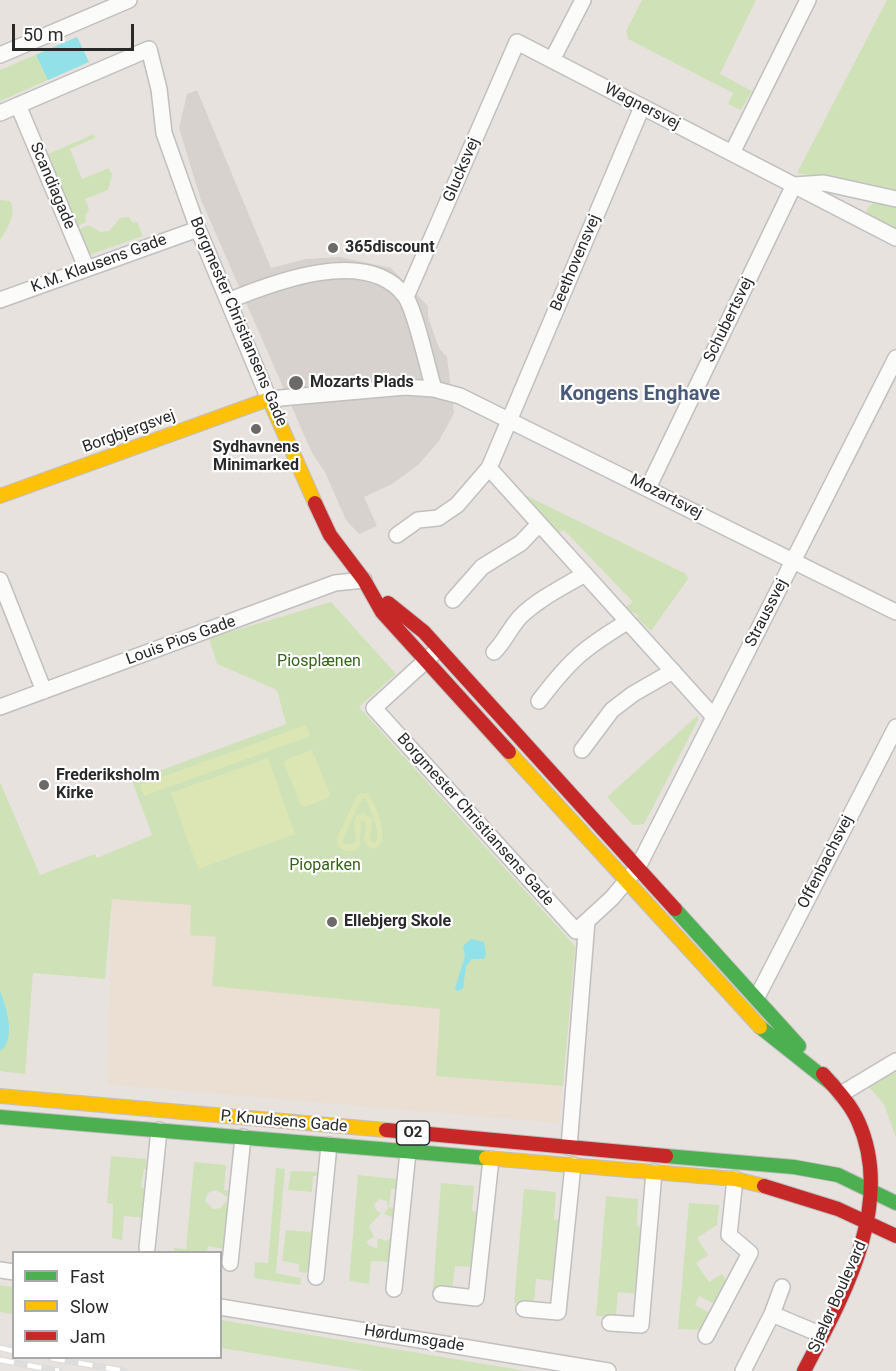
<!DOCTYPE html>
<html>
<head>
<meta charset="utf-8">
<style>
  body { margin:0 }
  #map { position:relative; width:896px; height:1371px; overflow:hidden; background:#e7e2de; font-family:Roboto,sans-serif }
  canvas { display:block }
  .legend { position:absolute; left:12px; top:1251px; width:210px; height:108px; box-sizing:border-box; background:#fff; border:2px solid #a9a9a9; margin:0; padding:8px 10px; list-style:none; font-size:18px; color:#292929 }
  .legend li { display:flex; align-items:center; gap:12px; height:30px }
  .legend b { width:30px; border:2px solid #a9a9a9 }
  .scale { position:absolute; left:12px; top:24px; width:122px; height:27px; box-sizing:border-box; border:3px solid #292929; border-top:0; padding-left:8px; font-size:18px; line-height:21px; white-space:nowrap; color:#292929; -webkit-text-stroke:4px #fff; paint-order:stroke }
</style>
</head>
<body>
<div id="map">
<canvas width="896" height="1371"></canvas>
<ul class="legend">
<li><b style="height:8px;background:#4caf50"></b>Fast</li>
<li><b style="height:8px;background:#ffc107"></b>Slow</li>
<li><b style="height:8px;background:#c62828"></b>Jam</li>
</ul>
<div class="scale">50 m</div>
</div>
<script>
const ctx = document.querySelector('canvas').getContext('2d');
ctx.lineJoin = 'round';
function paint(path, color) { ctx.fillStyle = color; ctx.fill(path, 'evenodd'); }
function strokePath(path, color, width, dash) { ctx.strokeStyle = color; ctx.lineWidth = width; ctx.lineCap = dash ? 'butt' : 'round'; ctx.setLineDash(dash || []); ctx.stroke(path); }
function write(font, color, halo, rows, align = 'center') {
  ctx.font = font + ' Roboto,sans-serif'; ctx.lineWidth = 4.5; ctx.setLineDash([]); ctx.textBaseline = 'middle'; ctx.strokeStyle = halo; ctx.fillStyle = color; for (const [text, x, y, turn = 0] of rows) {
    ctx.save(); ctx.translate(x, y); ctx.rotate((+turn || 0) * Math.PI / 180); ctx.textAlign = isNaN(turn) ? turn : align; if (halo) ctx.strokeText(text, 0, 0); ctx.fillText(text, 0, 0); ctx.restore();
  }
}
paint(new Path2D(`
  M353 705 576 947 559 1123 107 1084 112 898 96 858 153 835 132 781Z`), '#eadfd2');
paint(new Path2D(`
  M642 0H756L720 74 752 91 741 110 728 104 733 93 628 39 626 31Z
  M887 0H896V192L797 173Z
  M77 37 89 62 0 101V70Z
  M94 134 95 138 70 149 82 179 109 168 112 175 108 190 85 199 89 209 85 216 86 222 76 227 46 155Z
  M0 200 10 201C18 214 6 229 0 241Z
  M874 202 896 207V232L868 216 866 210Z
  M129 217 133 223 137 222 143 236 89 255 78 230 88 225 101 232 109 231 120 218Z
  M513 489 686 574 688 579 651 631 637 618 639 616 633 612 628 614 624 608 633 602 564 530 554 534Z
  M331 602 396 674 359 707 575 946 563 1086 436 1076 440 1009 212 986 216 937 190 935 191 905 112 899 105 979 33 973 25 1074 0 1071V782L40 875 95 854 97 858 152 835 132 781 286 724 277 690 217 664 209 638Z
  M698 715V720L644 824 633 825 607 797Z
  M896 1072V1138L884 1104 867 1085Z
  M111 1156 146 1159V1165L149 1166V1169H144L141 1187 147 1189 144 1218 124 1216 122 1240 112 1238 113 1204 107 1203Z
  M194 1162 226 1165 224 1190 230 1191V1199L216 1190 208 1193 205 1201 213 1209 221 1208 225 1202H229L225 1249 208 1246 207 1252H174V1248L186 1249Z
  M276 1168 285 1169 276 1273 301 1278 300 1285 254 1278 255 1262 268 1263Z
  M291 1171 319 1172V1176H313L312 1192 288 1190Z
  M358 1175 397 1179V1189H391L389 1207 395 1208 394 1218 384 1214 388 1209 387 1201 379 1199 374 1204 376 1210 381 1213 369 1226 374 1237 367 1241V1244L377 1249 378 1238 386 1241 392 1237 390 1262 371 1261 369 1284 349 1281Z
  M441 1183 474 1186 472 1211 478 1212 473 1267 455 1266 452 1290 433 1289Z
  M524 1189 556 1192 554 1219 560 1220 555 1281 536 1279 534 1304 514 1303Z
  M606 1196 638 1199 637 1226 643 1227 637 1294 618 1292 616 1317 596 1316Z
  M689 1203 719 1205 717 1225 697 1238 708 1255 696 1263 709 1282 722 1274 726 1280 715 1304 699 1296 695 1305 710 1313 700 1330 678 1329Z
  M313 1224 315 1225 310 1268 306 1273 299 1272V1264L282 1261 286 1230 311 1232Z
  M0 1285 13 1287V1314L0 1312Z
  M221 1320 526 1371H365L221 1348Z`), '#cfe2b7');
paint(new Path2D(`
  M306 725 310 736 144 796 140 785Z
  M312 750 330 794 328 798 304 807 301 805 284 763 287 759Z
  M268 758 295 834 198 869 171 793Z
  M361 793 368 794C377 805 384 828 382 842L375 849 367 846 364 840 366 823 361 820 360 846C354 853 344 853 338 846L337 838 357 796ZM364 798 367 800 377 829V840L374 843 370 840 372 819 364 813 357 815 354 823 356 842 346 845 343 842 344 837 359 804Z`), '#dbe6b4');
paint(new Path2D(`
  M197 90 271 268 305 259 340 257 391 268 428 306V317L439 348 447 357 454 413 439 441 418 465 392 484 364 497 377 526 359 534 346 520 325 472 312 453 201 200 179 128 187 94Z`), '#d7d2ce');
paint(new Path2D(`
  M77 37 89 62 48 80 36 55Z
  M471 939 484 942 486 954 484 959H472L466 966 463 989 457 991 455 988 465 956 463 946Z
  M0 991C6 1006 17 1040 0 1051Z`), '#92e1e8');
const street = new Path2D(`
  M0 55 129 0
  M552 60 583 0
  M18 105 86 267
  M642 107 489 468 714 717
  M0 113 149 49 159 89 164 133 198 229 269 399 405 387 434 389 460 396 896 612
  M732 153 808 0
  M406 297 517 42 896 238
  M0 300 198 229
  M228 301C274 282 367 246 405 296 415 309 428 370 434 389
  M648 488 794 185 824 183 896 199
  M397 535 418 520 438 518 457 505 489 468
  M0 580 44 691
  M453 600 482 567 521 543 539 524
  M494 652C505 641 510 628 520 617 538 599 563 587 585 574
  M433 654 374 708 576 931 612 898 638 867 896 358
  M539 701C570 660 584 648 627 622
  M0 707 335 583 364 580
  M582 750 612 710 633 694 673 671
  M757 997 896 727
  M841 1094 896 1061
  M569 1147 587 921
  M147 1248 159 1130
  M230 1263 243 1137
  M0 1270 14 1272
  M316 1277 329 1145
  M394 1289 408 1152
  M441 1294 476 1298 491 1159
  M220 1307 608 1371
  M524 1309 558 1312 573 1165
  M772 1314 782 1287
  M610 1323 641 1325 654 1172
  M706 1336 750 1253 729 1235 735 1179
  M743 1371 772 1314 822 1335`);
const fast = new Path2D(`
  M675 909 799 1046
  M760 1027 833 1085
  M0 1117 486 1158
  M666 1156 794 1167 838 1175 896 1203`);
const slow = new Path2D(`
  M0 496 269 399 315 503
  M509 752 760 1027
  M0 1096 386 1130
  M486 1158 735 1179 764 1186`);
const jam = new Path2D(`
  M315 503 330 535 364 580 382 612 509 752
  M388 603 424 632 675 909
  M386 1130 666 1156
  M764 1186 838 1209 896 1236
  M804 1371C842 1298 896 1205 858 1121 850 1103 836 1089 823 1074`);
strokePath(street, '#c1bfc0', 18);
strokePath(fast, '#c1bfc0', 16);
strokePath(slow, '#c1bfc0', 16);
strokePath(jam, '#c1bfc0', 16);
strokePath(street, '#fbfbfa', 15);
strokePath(fast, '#4caf50', 14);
strokePath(slow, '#ffc107', 14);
strokePath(jam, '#c62828', 14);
const rail = new Path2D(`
  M0 1348 14 1351
  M51 1358 124 1371
  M0 1360 59 1371`);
strokePath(rail, '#ddddde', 7);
strokePath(rail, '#fff', 4.5, [14]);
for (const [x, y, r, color] of [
  [333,248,6,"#6c6a68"],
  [296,383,8,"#6c6a68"],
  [256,429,6,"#6c6a68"],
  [44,785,6,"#6c6a68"],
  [332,922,6,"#6c6a68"]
]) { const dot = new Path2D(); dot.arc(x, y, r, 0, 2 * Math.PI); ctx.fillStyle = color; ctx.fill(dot); strokePath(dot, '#fff', 2); }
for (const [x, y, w] of [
  [413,1133,33]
]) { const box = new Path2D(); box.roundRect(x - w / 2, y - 12, w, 24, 4.5); ctx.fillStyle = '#fff'; ctx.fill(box); strokePath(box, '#292929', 1.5); }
write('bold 15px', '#292929', null, [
  ["O2",413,1133]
]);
write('16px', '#292929', '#fff', [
  ["Wagnersvej",642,107,27],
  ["Glucksvej",462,170,-67],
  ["Scandiagade",52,186,67],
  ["Beethovensvej",576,263,-67],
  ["K.M. Klausens Gade",99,264,-20],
  ["Schubertsvej",729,320,-64],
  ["Borgmester Christiansens Gade",238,322,67],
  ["Borgbjergsvej",129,432,-20],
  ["Mozartsvej",666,497,27],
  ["Straussvej",767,613,-63],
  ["Louis Pios Gade",181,641,-20],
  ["Borgmester Christiansens Gade",475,820,48],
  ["Offenbachsvej",826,862,-63],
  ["P. Knudsens Gade",284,1122,5],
  ["Sjælør Boulevard",838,1297,-66],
  ["Hørdumsgade",414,1339,9]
]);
write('bold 16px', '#292929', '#fff', [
  ["365discount",345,248],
  ["Mozarts Plads",310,383],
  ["Sydhavnens",256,448,"center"],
  ["Minimarked",256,466,"center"],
  ["Frederiksholm",56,776],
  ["Kirke",56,794],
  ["Ellebjerg Skole",344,922]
], 'left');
write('16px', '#35641a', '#fff', [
  ["Piosplænen",319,662],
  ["Pioparken",325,866]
]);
write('bold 20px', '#4a5a79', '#fff', [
  ["Kongens Enghave",640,395]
]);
</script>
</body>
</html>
